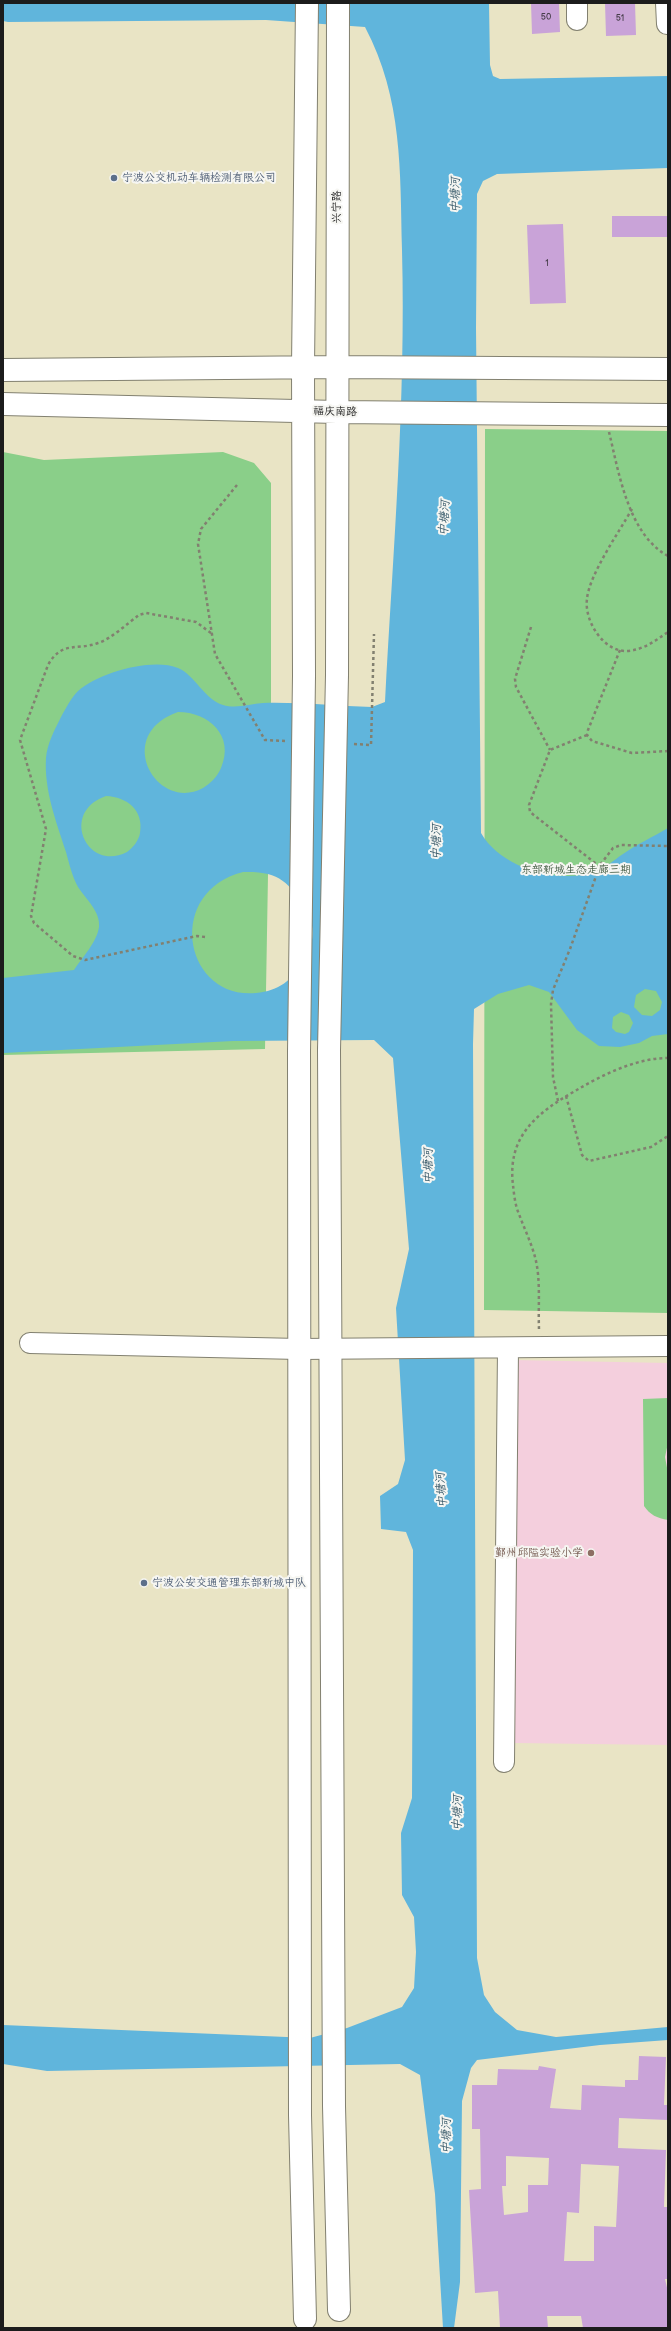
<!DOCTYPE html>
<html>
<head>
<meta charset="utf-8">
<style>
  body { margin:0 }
  #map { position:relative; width:671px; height:2331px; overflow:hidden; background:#e9e4c5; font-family:"Balsamiq Sans",sans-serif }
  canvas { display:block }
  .frame { position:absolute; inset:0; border:4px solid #1c1c1c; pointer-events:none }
</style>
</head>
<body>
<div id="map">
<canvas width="671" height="2331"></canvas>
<div class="frame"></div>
</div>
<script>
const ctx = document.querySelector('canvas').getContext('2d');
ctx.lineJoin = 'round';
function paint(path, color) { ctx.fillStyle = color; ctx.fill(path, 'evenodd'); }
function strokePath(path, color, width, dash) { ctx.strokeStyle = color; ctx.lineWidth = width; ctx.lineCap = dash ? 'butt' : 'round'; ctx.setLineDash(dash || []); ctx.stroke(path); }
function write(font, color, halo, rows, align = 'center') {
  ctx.font = font + ' "Balsamiq Sans","LXGW WenKai TC",sans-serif'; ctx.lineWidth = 4; ctx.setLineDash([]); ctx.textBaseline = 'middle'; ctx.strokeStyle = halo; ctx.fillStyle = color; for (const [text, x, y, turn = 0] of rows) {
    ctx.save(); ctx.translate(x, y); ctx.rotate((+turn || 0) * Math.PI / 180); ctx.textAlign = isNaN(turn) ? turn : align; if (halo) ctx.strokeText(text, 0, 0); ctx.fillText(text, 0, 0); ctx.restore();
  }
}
paint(new Path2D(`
  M514 1360 668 1363V1745L514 1743Z`), '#f4cfdd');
paint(new Path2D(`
  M485 429 668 431V1313L484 1310Z
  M3 452 44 460 223 452 254 463 271 483V700L265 1049 3 1055Z
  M668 1398V1443L665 1457 668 1473V1520C657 1518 650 1515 644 1506L643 1399Z`), '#8acf89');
paint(new Path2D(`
  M3 3H489L490 65 493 76 500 79 668 76V168L497 174 483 181 477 194 476 328 481 833C501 868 557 884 595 872 604 869 614 860 623 854 637 844 653 837 668 828V1034L652 1036 639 1043 620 1047 599 1046 577 1030 549 992 529 985 498 994 474 1009 473 1044 477 1958 484 1995 495 2012 517 2030 556 2037 668 2027V2040L600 2045 477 2060 471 2068 462 2101 460 2282 454 2328H443L435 2194 420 2075 400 2064 47 2071 3 2064V2025L310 2038 347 2028 402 2007 414 1988 416 1952 414 1917 402 1895 401 1833 412 1798 413 1550 406 1532 381 1529 380 1496 398 1484 405 1460 396 1308 409 1249 393 1058 374 1040 233 1041 3 1053V978L74 970C82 958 97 942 99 927 101 912 85 898 78 887 72 876 69 863 66 852 56 821 44 790 46 758 47 744 55 729 61 717 66 708 71 698 78 691 98 673 152 657 178 668 195 675 204 699 223 705 236 709 250 704 263 703 299 702 336 706 372 707L385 702C393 552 406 401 402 250 400 171 403 99 365 27L266 20 8 22 3 21ZM178 712C209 712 235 736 221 768 217 777 211 783 203 788 157 813 112 735 178 712ZM106 796C127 797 144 810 140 833 139 840 133 848 127 852 87 873 59 812 106 796ZM243 872C279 871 288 881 306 910 316 925 314 946 304 961 292 980 279 991 256 993 184 1000 164 892 243 872ZM645 989 656 991 662 1002 660 1010 652 1016 642 1015 634 1007 636 995ZM621 1012 629 1015 633 1023 629 1032 625 1034 616 1032 612 1028 613 1017Z`), '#60b5dc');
paint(new Path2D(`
  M531 3H559L560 32 532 34Z
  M605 3H635L636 35 606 36Z
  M612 216H668V237H612Z
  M563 224 566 303 530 304 527 225Z
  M639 2056 666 2057 664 2105H668V2120L619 2118 618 2148 666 2150 664 2207H668V2279H665L668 2292V2328H583L581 2316H547L548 2328H500L498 2291 475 2293 469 2190 481 2189 480 2129H472V2085H497L498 2069 538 2070 539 2066 556 2069 550 2108 581 2110 582 2085 625 2087V2080H638ZM506 2156 549 2158 548 2185H528V2212L504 2215 502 2186H506ZM581 2164 619 2166 616 2227 594 2226V2261H564L567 2212 579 2213Z`), '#c9a3d8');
const minor = new Path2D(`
  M577 3V20
  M666 3 667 24
  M30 1343 299 1349 668 1346
  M504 1762 508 1348`);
const major = new Path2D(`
  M3 370 337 367 668 369
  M3 404 337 412 668 415
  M337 675 338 3
  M304 676 303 367 307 3
  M329 1050 334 2106 339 2310
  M299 1052 300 2115 305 2319`);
strokePath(minor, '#828070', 22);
strokePath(major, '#828070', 24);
strokePath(new Path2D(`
  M609 432C619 473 628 534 668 556
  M237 485 201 529 198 544 215 654 265 740 285 741
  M632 509C619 532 589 575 587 599 584 620 603 652 627 651 643 650 655 641 668 632
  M531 627 515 679 516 687 550 750
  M620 650 588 730 587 735 592 741 632 753 668 751
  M587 735 550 750 529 805 530 812 599 866
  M354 744 371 745 374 634
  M205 937 197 936 85 960 73 956 34 923 31 916 46 829 20 740 48 665C62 640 77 651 98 643 111 639 128 623 139 615L146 613 196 622 211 633
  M566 1096 582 1155 589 1161 651 1147 668 1136
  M558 1101 553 1077 551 1004 553 990 570 949 600 865 613 848 621 845 668 846
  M539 1329C538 1306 541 1279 535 1257 531 1242 524 1228 519 1214 515 1205 514 1194 513 1185 507 1136 537 1113 575 1091 602 1075 636 1058 668 1058`), '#828070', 2.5, [3, 3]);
strokePath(minor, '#fff', 20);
strokePath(major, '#fff', 22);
const majorBridge = new Path2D(`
  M329 1050 337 675
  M299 1052 304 676`);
strokePath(majorBridge, '#828070', 24, []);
strokePath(majorBridge, '#fff', 22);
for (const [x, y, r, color] of [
  [114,178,4,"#5c6f8a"],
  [591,1553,4,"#8d6e63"],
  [144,1583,4,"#5c6f8a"]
]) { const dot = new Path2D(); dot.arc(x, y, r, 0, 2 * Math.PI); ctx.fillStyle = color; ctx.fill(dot); strokePath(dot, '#f6f6f2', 1.5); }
write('9px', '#473e4b', null, [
  ["50",546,18],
  ["51",620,19],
  ["1",547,264]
]);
write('11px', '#4e5e75', '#f6f6f2', [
  ["宁波公交机动车辆检测有限公司",122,178],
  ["宁波公安交通管理东部新城中队",152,1583]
], 'left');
write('11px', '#1c1c1c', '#f6f6f2', [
  ["兴宁路",337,207,-90],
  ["福庆南路",335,412,1]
]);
write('11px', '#425b42', '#f6f6f2', [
  ["东部新城生态走廊三期",576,870]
]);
write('11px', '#785e54', '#f6f6f2', [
  ["鄞州邱隘实验小学",583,1553]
], 'right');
write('italic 12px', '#375969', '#f6f6f2', [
  ["中塘河",456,195,-90],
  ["中塘河",445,518,-87],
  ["中塘河",437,842,-89],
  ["中塘河",429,1166,-91],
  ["中塘河",442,1490,-95],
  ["中塘河",458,1813,-89],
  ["中塘河",447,2136,-90]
]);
</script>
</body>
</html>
